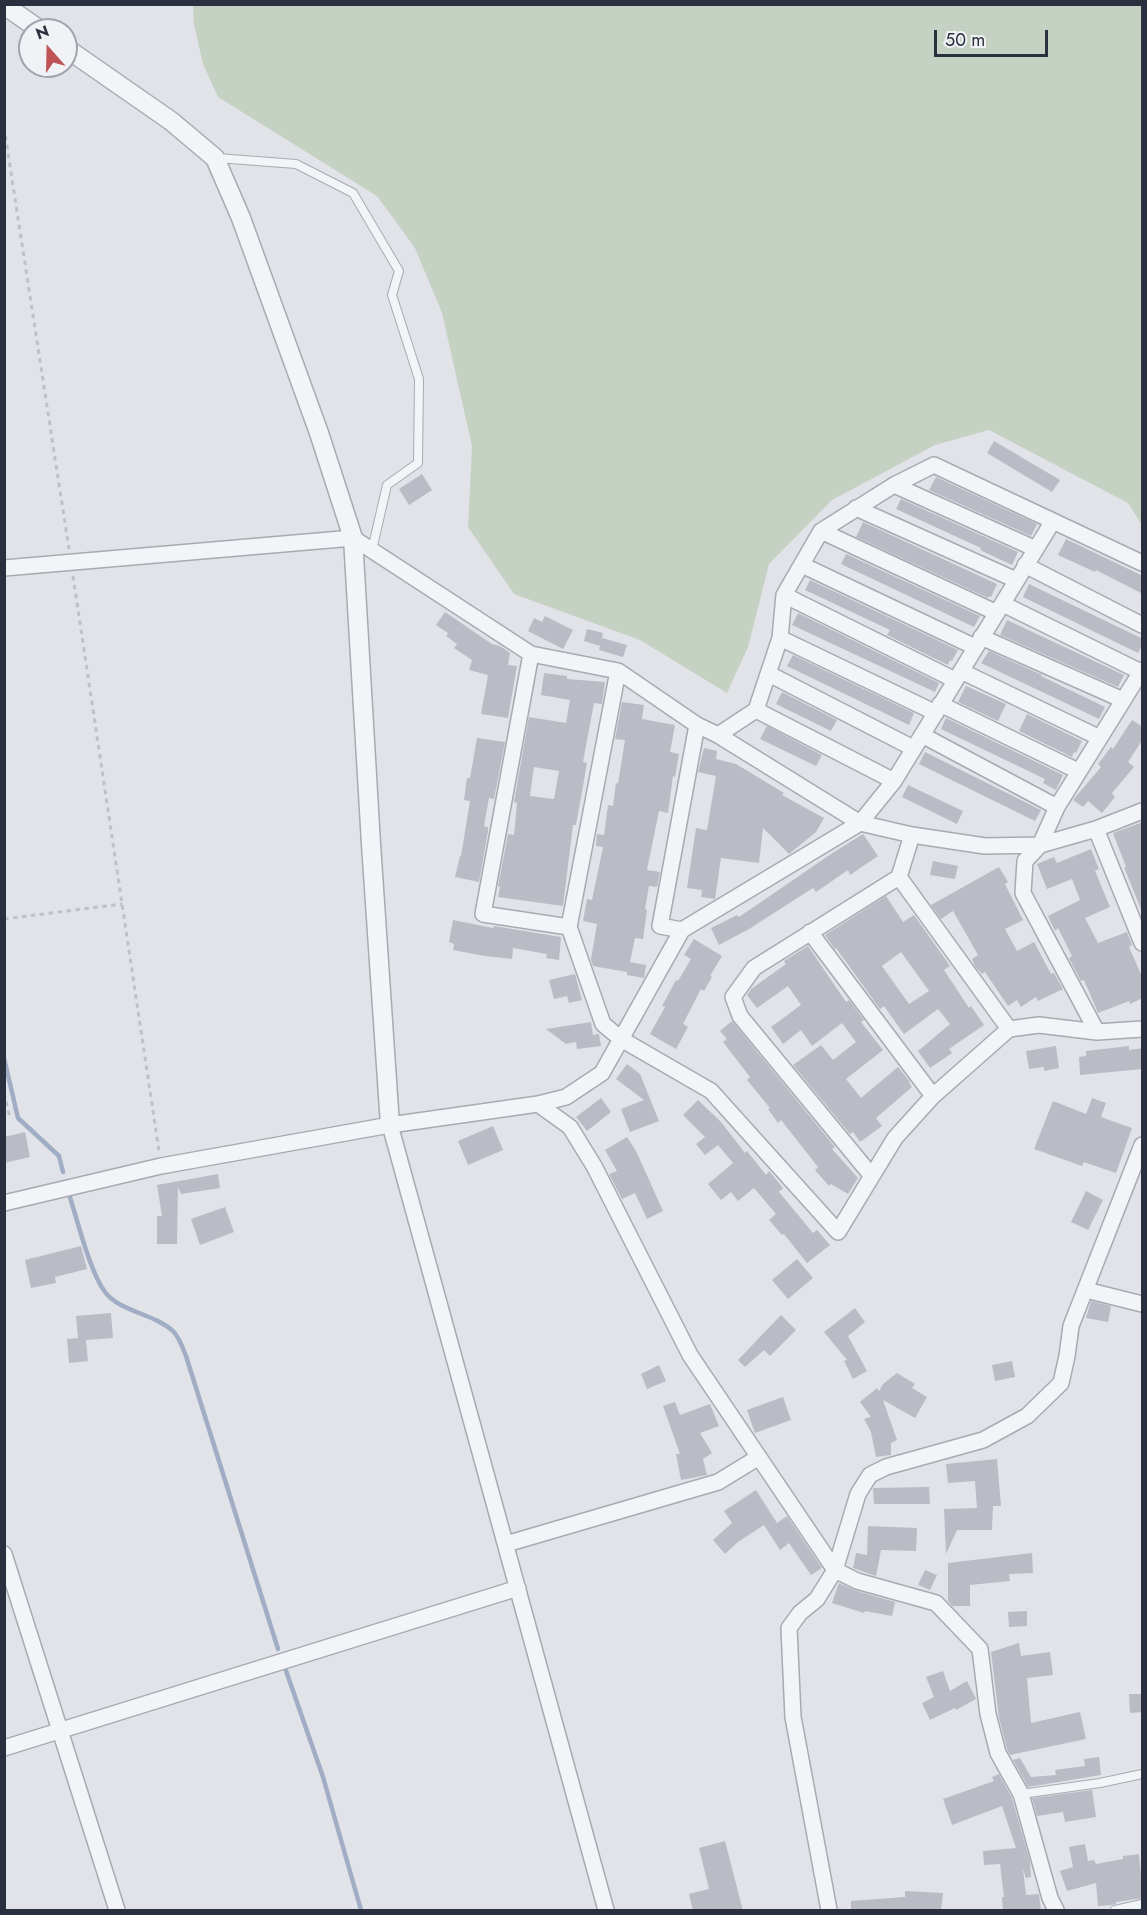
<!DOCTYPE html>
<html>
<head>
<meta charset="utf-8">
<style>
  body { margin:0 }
  #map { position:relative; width:1147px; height:1915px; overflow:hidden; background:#e1e3e8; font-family:Jost,sans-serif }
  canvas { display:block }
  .frame { position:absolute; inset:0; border:6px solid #2b303e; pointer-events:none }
  .north { position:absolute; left:18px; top:18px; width:60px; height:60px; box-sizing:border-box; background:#f0f2f6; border:2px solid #a1a4ac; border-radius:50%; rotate:340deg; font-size:16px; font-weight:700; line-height:24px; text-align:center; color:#2b303e }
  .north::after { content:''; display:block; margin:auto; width:21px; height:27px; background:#c05356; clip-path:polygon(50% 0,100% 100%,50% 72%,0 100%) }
  .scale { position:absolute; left:934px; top:30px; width:114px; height:27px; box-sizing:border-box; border:3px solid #2b303e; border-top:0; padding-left:8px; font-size:18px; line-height:21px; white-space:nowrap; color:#2b303e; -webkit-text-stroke:4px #f0f2f6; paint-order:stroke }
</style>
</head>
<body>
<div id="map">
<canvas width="1147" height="1915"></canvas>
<div class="frame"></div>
<div class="north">N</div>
<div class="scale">50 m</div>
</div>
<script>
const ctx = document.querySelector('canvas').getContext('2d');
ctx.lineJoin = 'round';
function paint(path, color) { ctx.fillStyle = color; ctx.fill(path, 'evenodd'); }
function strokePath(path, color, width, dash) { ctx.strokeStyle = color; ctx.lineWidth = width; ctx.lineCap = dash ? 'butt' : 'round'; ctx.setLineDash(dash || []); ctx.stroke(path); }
paint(new Path2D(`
  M193 5H1142V525L1128 503 989 430 935 445 832 500 769 564 748 647 727 693 640 640 514 594 468 527 472 446 442 313 415 248 377 196 218 97 203 64 194 24Z`), '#c5d1c3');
strokePath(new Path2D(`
  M4 1058 18 1118 59 1156 63 1172
  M68 1191C77 1218 89 1270 105 1292 120 1312 153 1313 173 1331 179 1337 183 1348 186 1356L278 1649
  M284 1665 323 1777 361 1910`), '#a0adc4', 4.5);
paint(new Path2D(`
  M994 441 1060 480 1052 492 987 453Z
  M422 474 432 490 409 505 399 489Z
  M936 477 1037 524 1031 536 929 490Z
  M901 499 1018 552 1012 565 980 550 981 548 896 509Z
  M863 522 997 584 991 597 989 596 988 598 856 537Z
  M1066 539 1143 576V594L1096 570 1095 572 1058 555Z
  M846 554 980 616 974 627 841 564Z
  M810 580 958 650 952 661 950 660 948 665 887 635 890 630 805 590Z
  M1029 584 1143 639V644L1138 653 1023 597Z
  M445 612 492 644 500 646 510 653 508 665 517 666 508 718 481 714 488 675 469 670 472 660 454 648 457 644 446 636 448 633 436 625Z
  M798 613 939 683 935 692 792 625Z
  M545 616 573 630 563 649 528 631 534 618 542 622Z
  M1007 620 1124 675 1118 687 1000 635Z
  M587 629 603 633 600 646 584 641Z
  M602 638 627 645 623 657 599 650Z
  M989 651 1042 675 1041 676 1105 707 1099 719 981 663Z
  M793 655 914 713 909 725 787 666Z
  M544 673 567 676V679L605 682 602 704 594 703 583 762 587 763 583 786 576 825H573L563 906 498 897 500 887 498 886 508 834 514 835 517 803 514 802 529 717 566 723 570 700 541 695ZM534 767 559 771 554 799 530 796Z
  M966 686 1006 704 998 721 958 702Z
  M782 692 837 720 831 731 776 704Z
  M622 702 644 705 642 719 675 725 670 752 679 754 675 777 673 776 668 813 659 811 647 870 660 872 657 887 649 886 645 909 647 910 643 939 635 938 630 962 646 965 644 978 627 975V972L593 966 591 959 597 924 583 921 587 899 592 900 603 847 596 846 597 834 604 835 608 805 613 806 616 783 618 784 625 740 615 739Z
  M1027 714 1082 741 1076 753 1074 752 1072 757 1019 731Z
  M946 718 1063 775 1056 790 1043 783 1045 779 941 729Z
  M1132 720 1143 727V739L1128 762 1134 767 1112 793 1115 797 1102 813 1088 801 1083 807 1073 800 1101 767 1098 764 1111 747 1113 749Z
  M767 726 822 755 816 766 760 739Z
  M477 738 505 742 494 799 489 798 484 826 488 827V831L479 882 455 877 460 856H461L470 801 464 800 467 778H470Z
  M704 748 717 751 716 759 736 764 784 793 782 795 824 818 816 832 789 854 763 828 759 863 721 858 715 899 701 897 702 890 687 888 696 828 707 830 716 776 698 772Z
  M925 752 1041 810 1035 821 919 764Z
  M908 785 963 811 957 824 902 797Z
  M1143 822V912H1142L1124 867H1126L1113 833Z
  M863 834 878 856 850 875 848 870 816 892 813 888 749 929 719 945 711 928 737 915 739 917 831 854Z
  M1091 849 1099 869 1095 871 1110 907 1085 918 1098 943 1127 932 1132 945 1129 947 1143 979V998L1130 1004 1129 1001 1098 1013 1084 980 1081 981 1072 964 1069 958 1072 956 1058 928 1055 931 1048 916 1080 900 1072 879 1047 889 1037 864 1054 857 1057 863Z
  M933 861 958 866 955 879 930 875Z
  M999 867 1008 882 1005 884 1023 920 1005 929 1017 951 1034 942 1051 974 1054 973 1063 989 1038 1001 1036 997 1021 1007 1017 1000 1008 1006 985 972 982 974 975 966 972 959 978 955 953 911 941 919 931 905Z
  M886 896 903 922 914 915 950 966 944 970 969 1008 971 1006 984 1025 949 1049 952 1053 930 1068 918 1051 950 1024 938 1009 904 1034 884 1006 880 1009 836 948 835 949 825 935ZM901 952 929 991 909 1004 882 966Z
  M453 920 493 928 494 926 561 937 559 960 546 958 547 954 513 948 512 959 485 956 453 950 454 944 449 942Z
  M694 939 722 956 710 976 712 977 704 991 701 989 683 1024 688 1027 676 1049 650 1034 665 1007 662 1006 676 980 678 981 691 959 684 955Z
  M808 946 846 1002 849 1000 864 1020 861 1022 883 1050 846 1079 861 1098 898 1067 910 1082 909 1083 912 1087 876 1118 882 1126 860 1142 853 1132 850 1134 793 1065 821 1045 833 1060 856 1042 842 1023 812 1046 801 1030 783 1044 771 1027 801 1005 788 986 757 1008 747 995 751 989 786 964 784 961Z
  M575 974 582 1000 569 1003 567 996 554 999 549 980Z
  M732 1021 835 1147 832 1149 858 1178 848 1194 831 1184 829 1186 815 1170 818 1167 781 1120 778 1123 768 1109 770 1108 747 1080 750 1077 723 1042 727 1039 720 1031Z
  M591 1022 593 1035 599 1034 601 1046 577 1049 576 1042 566 1044 546 1029Z
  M1056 1046 1059 1068 1044 1071V1067L1029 1069 1026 1051Z
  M1129 1046V1050L1143 1048V1069L1080 1075 1079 1057 1086 1056V1051Z
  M627 1064 640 1074 659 1121 630 1132 621 1109 644 1100 616 1079Z
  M601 1098 611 1112 587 1131 576 1117Z
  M1092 1098 1106 1103 1101 1117 1132 1128 1116 1173 1084 1162 1082 1166 1034 1149 1053 1101 1086 1114Z
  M698 1100 721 1122 745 1153 747 1151 766 1175 769 1171 783 1188 779 1192 813 1233 817 1230 830 1245 807 1263 784 1234 782 1235 769 1220 776 1214 754 1188 738 1201 731 1192 721 1200 708 1184 733 1163 718 1145 705 1155 696 1144 705 1137 683 1115Z
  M493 1126 503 1150 468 1165 458 1141Z
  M25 1132 30 1157 4 1163V1137Z
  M627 1137 636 1151 663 1211 647 1219 635 1193 622 1199 609 1174 617 1171 605 1150Z
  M218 1174 220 1188 181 1194 178 1187 177 1244H157V1216H162L157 1185Z
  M1086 1191 1103 1200 1088 1230 1071 1222Z
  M225 1207 234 1232 200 1245 191 1219Z
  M81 1246 87 1269 55 1277 56 1283 31 1288 25 1260Z
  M797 1259 813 1278 788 1299 772 1280Z
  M1091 1301 1111 1306 1108 1322 1086 1318Z
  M855 1308 865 1322 848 1336 867 1371 853 1379 844 1361 847 1360 824 1332Z
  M111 1313 113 1338 86 1340 88 1361 69 1363 67 1339 78 1338 76 1316Z
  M781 1315 796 1330 770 1356 764 1350 745 1367 738 1360Z
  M1012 1361 1015 1377 995 1381 992 1365Z
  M659 1365 666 1381 647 1389 641 1374Z
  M897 1373 915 1384 912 1388 927 1397 915 1418 883 1400 897 1440 891 1443V1455L876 1457 871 1432 864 1419 871 1417 860 1402 877 1388 879 1391 883 1384Z
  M783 1397 791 1420 755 1433 747 1410Z
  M675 1402 680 1415 710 1404 719 1426 700 1433 712 1453 703 1459 707 1475 681 1480 676 1454H680L663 1406Z
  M997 1459 1001 1506H993L992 1530H957L946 1554 944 1509 977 1508 975 1481 948 1483 946 1464Z
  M929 1487 930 1504H874L873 1488Z
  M756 1490 777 1523 787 1516 822 1568 811 1575 789 1543 780 1550 764 1525 738 1542 725 1554 713 1540 732 1523 724 1511Z
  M868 1526 917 1528 916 1551 881 1550 876 1576 853 1568 856 1553 867 1555Z
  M1032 1553 1033 1573 1009 1574 1010 1581 970 1585V1606H952L948 1601V1563Z
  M925 1570 937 1575 930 1590 918 1585Z
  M839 1583 854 1590 895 1602 892 1616 865 1611 864 1613 832 1603Z
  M1027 1611V1626L1009 1627 1008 1612Z
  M1019 1643 1021 1656 1050 1652 1053 1675 1027 1678 1031 1723 1080 1712 1086 1739 1010 1755 1007 1749 999 1718 991 1652Z
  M943 1671 950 1691 967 1681 976 1699 956 1710 955 1708 930 1720 922 1703 934 1697 926 1677Z
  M1129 1694H1143V1712L1130 1713Z
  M1099 1757 1101 1775 1028 1787 1013 1760 1020 1758 1031 1777 1056 1775 1055 1770 1085 1766 1084 1759Z
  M999 1774 1012 1798 1030 1861 1031 1877 1026 1878 1023 1869 1026 1895 1039 1894 1041 1911H1003L1002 1897H1004L1000 1864 984 1865 983 1851 1016 1848 1002 1806 952 1825 943 1799 994 1781 992 1777Z
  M1092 1790 1096 1817 1065 1822 1063 1812 1037 1816 1032 1798Z
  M725 1841 743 1911H693L689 1894 709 1889 699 1848Z
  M1085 1844 1088 1861 1094 1860 1096 1864 1123 1859V1856L1139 1854 1143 1898 1116 1902V1904L1112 1905 1098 1906 1096 1883 1067 1891 1060 1871 1073 1867 1069 1847Z
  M905 1891 943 1893 941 1911H851V1901L905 1897Z`), '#b9bcc4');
const service = new Path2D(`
  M217 158 296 164 353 193 399 271 392 295 419 379 418 463 387 485 372 550
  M1021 1794 1100 1783 1142 1774
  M1115 1910 1142 1904`);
const minor = new Path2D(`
  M894 485 1036 549
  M856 508 1016 580
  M821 531 997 613
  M802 565 975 647
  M1025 565 1142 625
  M4 568 353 538 531 654 618 671 697 725 718 735 860 823 912 835 985 846 1040 845 1096 829 1142 811
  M784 595 955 680
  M1003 604 1141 672
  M981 637 1123 700
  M780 638 936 713
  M531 654 483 914 569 927 618 671
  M961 671 1100 738
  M769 674 913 748
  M940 704 1078 771
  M756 710 894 781
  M718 735 756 710 780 638 784 595 821 531 894 485 934 465 1142 563
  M922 735 1057 807
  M1096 829 1142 943
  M899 877 1009 1029
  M569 927 603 1024 621 1039 711 1091 838 1232 895 1138 933 1096 1009 1029 1039 1025 1097 1032 1142 1029
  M682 930 660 926 697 725
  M810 932 933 1096
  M1097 1032 1023 893 1025 861 1040 845 1057 807 1142 670
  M538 1104 570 1127 594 1166 690 1355 835 1570 857 1581 936 1603 980 1649 988 1714 998 1753 1021 1794 1050 1898 1056 1910
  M390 1125 606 1910
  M871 1175 740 1016 733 997 754 968 899 877 912 835
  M4 1203 161 1166 390 1125 538 1104 566 1097 602 1073 682 930 860 823 894 781 1053 521
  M1086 1290 1142 1304
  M506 1544 718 1482 759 1457
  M4 1554 117 1910
  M4 1748 518 1588
  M829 1910 793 1717 789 1628 800 1613 817 1599 835 1570 858 1494 870 1475 886 1467 983 1440 1027 1416 1061 1383 1067 1356 1071 1326 1142 1145`);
const tertiary = new Path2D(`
  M4 5 40 30
  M66 48 171 121 215 158 241 218 319 433 353 538 371 844 390 1125`);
strokePath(service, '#a7aab2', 10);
strokePath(minor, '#a7aab2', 18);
strokePath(tertiary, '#a7aab2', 21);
strokePath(new Path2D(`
  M4 127 69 549
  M73 576 159 1151
  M4 919 122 904
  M4 1093 10 1118`), '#bfc1c7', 3, [4.5, 4.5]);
strokePath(service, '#f3f4f7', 8);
strokePath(minor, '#f3f4f7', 15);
strokePath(tertiary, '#f3f4f7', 18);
</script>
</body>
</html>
